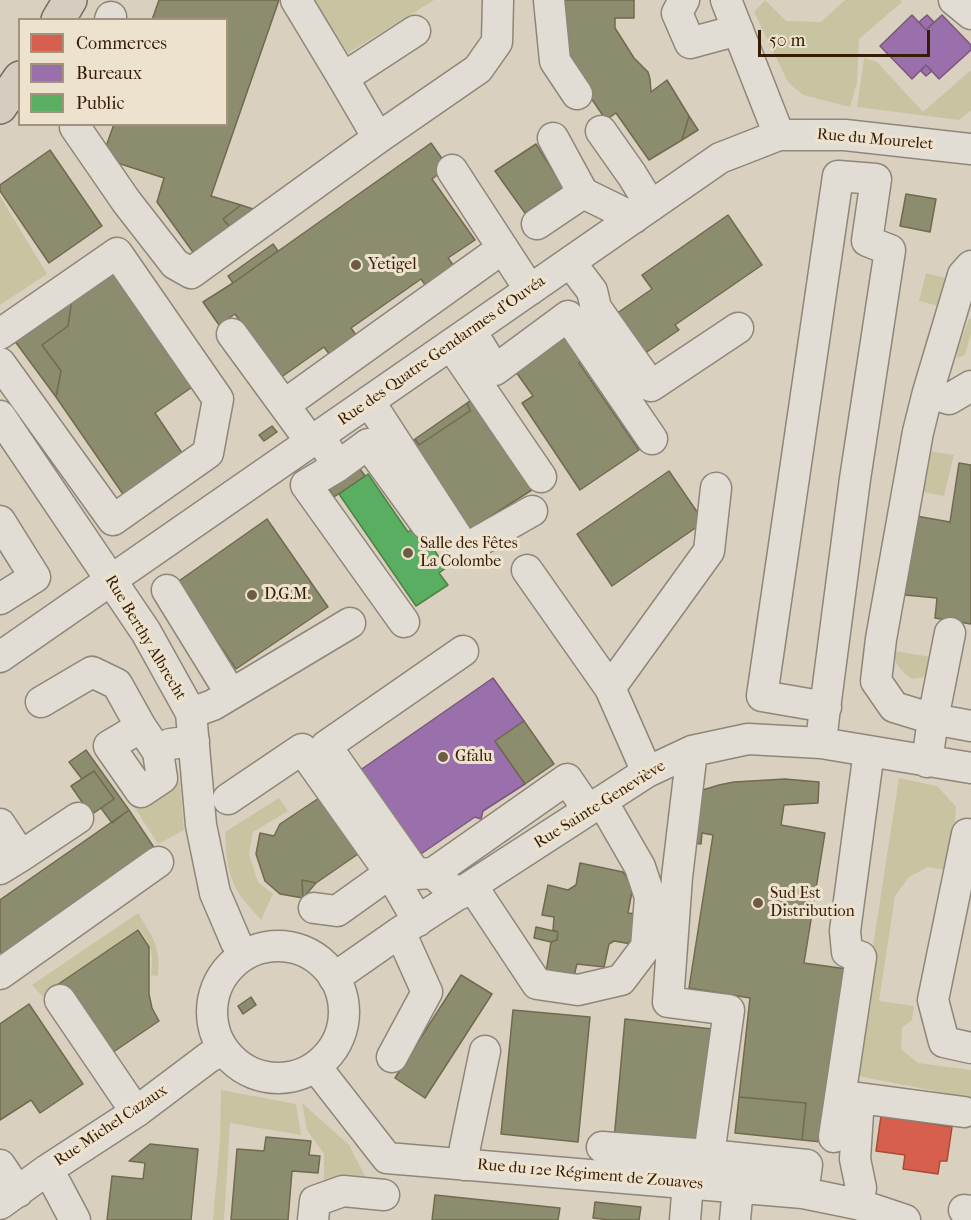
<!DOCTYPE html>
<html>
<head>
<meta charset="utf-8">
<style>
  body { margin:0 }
  #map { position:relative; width:971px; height:1220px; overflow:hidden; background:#d9d0bf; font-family:"IM FELL French Canon",serif }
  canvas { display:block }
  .legend { position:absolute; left:18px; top:18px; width:210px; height:108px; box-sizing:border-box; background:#ede2ce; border:2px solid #a3937d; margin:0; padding:8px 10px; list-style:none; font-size:18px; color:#351c04 }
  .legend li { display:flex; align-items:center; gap:12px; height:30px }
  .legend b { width:30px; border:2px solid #a3937d }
  .scale { position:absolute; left:758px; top:30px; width:172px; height:27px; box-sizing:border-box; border:3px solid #351c04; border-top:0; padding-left:8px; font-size:18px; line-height:21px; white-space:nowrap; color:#351c04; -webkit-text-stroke:4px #ede2ce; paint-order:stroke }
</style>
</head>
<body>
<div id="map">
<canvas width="971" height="1220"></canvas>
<ul class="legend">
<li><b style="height:16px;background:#d6604d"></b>Commerces</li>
<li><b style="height:16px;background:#9970ab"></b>Bureaux</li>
<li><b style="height:16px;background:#5aae61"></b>Public</li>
</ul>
<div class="scale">50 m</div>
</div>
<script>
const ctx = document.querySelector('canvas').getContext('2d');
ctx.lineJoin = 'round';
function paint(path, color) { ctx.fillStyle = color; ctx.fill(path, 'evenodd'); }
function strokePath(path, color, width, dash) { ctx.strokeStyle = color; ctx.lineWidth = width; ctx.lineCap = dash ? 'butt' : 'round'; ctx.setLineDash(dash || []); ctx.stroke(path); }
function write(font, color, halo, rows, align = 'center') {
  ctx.font = font + ' "IM FELL French Canon",serif'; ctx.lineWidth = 6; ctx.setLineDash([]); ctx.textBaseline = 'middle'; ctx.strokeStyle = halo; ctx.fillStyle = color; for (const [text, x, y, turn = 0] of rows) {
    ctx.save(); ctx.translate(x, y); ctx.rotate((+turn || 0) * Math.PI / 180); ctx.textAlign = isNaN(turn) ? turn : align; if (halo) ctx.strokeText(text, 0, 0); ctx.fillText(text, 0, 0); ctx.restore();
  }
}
paint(new Path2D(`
  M312 0H434L348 53Z
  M765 0 786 21 821 22 845 0H900L902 2 859 39 857 83 850 107 803 95 788 82 754 12Z
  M864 58 877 62 923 112 971 70V110L959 120 857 107Z
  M0 196 47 274 0 305Z
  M926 273 946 278 939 306 919 301Z
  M969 319H971V333L965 355 957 358V351Z
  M927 451 954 455 944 496 919 491Z
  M894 651 931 657 930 667 923 677 912 679C902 672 893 664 894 651Z
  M899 778 937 786 956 807 952 871 928 867 909 877 895 896 879 1001 914 1006 912 1020 902 1028 901 1049 918 1063 971 1070V1098L853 1075Z
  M180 781 184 830 158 844 135 808Z
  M279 798 288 811 253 832 249 854 258 882 273 894 261 920C254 911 245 903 239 894 227 875 226 853 225 832Z
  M138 913C153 938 161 946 158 976L151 975C154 952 151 947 139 928L43 997 32 985Z
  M221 1090 296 1104 301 1135 230 1123 224 1220H213L220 1141Z
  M302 1103 349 1145 367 1180 324 1185V1154L307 1130Z`), '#c8c4a1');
const shops = new Path2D(`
  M881 1116 952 1127 947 1161H940L938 1174 903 1169 905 1155 876 1151Z`);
paint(shops, '#d6604d');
strokePath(shops, '#a64c37', 1.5);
const offices = new Path2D(`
  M912 15 926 30 942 15 971 45V50L939 79 926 65 912 79 880 46Z
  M927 15 934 22 926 30 919 22Z
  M926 65 932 71 926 76 921 71Z
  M493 678 524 721 495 741 525 784 483 811 481 819 475 817 415 858 356 773Z`);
paint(offices, '#9970ab');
strokePath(offices, '#7b5779', 1.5);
const public = new Path2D(`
  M368 474 408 532 418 525 446 568 439 573 448 585 416 606 339 494Z`);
paint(public, '#5aae61');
strokePath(public, '#4f8245', 1.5);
const industry = new Path2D(`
  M159 0H279L211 196 241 205 223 219 230 227 195 255 157 202 164 178 102 158 114 124H226V20H152Z
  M560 0H634V18H615V28L634 58 648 72 650 79 651 92 667 80 689 116 682 140 649 160 616 113 606 120 557 48Z
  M689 116 698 130 682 140Z
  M431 143 448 167 432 179 475 240 448 258 459 273 431 293 421 279 351 328 362 343 335 362 324 347 280 378 235 314 219 325 203 302 233 283Z
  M536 144 563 187 525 213 495 171Z
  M50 150 102 226 49 263 0 191V185Z
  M906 194 936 199 930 232 900 226Z
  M241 205 253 209 230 227 223 219Z
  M728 215 762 265 675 325 679 330 641 356 613 316 652 289 642 275Z
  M273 244 278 251 233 283 228 276Z
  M116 268 198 383 155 413 184 456 125 497 56 397 61 371 42 345 68 326 72 300Z
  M72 300 68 326 42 345 61 371 56 397 14 340Z
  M567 336 583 361 579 363 639 450 580 490 522 403 533 396 516 372Z
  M475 398 535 488 474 527 468 535 405 446 415 439 419 445 470 411 467 403Z
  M467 403 470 411 419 445 415 439Z
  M272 426 277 432 264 441 259 435Z
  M355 462 365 476 334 497 324 482Z
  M959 463 971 465V624L935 618 937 598 905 595 916 516 950 522Z
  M669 471 704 522 612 586 577 534Z
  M267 519 328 607 236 669 213 635 196 632 176 583Z
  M524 721 554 764 525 784 495 741Z
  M86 750 129 810 112 823 101 808 114 799 94 771 82 779 69 762Z
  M94 771 114 799 91 815 71 786Z
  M785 779 819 782 818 803 784 805 781 825 825 833 804 963 847 969 822 1142 802 1140 806 1103 739 1097 750 998 689 988 713 835 702 833 701 844 688 842 696 792 719 785 734 782Z
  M322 796 361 852 316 883 302 880 303 898 280 894 265 881 256 854 260 833 274 836 280 824Z
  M129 810 157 852 4 957 0 951V900Z
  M580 863 623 872 633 886 628 913 643 915 637 945 614 941 609 944 604 967 577 964 574 976 546 972 551 942 557 940 558 932 553 930 554 917 542 915 548 885 568 890 576 885Z
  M302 880 316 883 303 898Z
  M536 927 558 932 557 940 551 942 534 938Z
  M138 930 149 947V994L152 1008 159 1021 106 1057 57 985Z
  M461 975 492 994 425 1098 395 1078Z
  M251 997 256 1005 243 1014 238 1006Z
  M29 1004 83 1084 40 1113 31 1100 0 1120V1024Z
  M513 1010 590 1017 578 1142 501 1134Z
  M625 1019 712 1029 700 1149 614 1140Z
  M739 1097 806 1103 802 1140 735 1133Z
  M266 1137 311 1141 309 1155 320 1156 318 1173 292 1171 288 1220H231L237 1149 264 1151Z
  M150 1144 198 1149 191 1220H107L112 1176 143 1179 145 1163 129 1161Z
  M435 1195 560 1208 558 1220H432Z
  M595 1202 641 1207 639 1220H610L593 1218Z`);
paint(industry, '#8c8c6e');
strokePath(industry, '#726a4e', 1.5);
const minor = new Path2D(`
  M296 0 343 78 378 138
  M549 0 555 61 577 94
  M684 0 677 13 690 43 738 30
  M726 0 779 135
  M954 0 971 14
  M110 20 111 17
  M343 78 415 31
  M76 124 75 127 126 201 175 264 191 273 378 138 478 69 497 42 498 0
  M601 131 632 175 651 206
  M553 138 583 193 634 218
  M452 170 530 290
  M537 224 583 193
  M570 262 592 291 596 308 651 386 738 328
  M471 331 495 370 568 316 652 439
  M0 334 117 253 218 399 208 453 113 520 0 363
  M232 334 311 442
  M451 345 541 477
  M928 392 949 399 971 386
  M369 401 465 549 532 511
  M284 405 503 248
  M0 416 146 632 191 713 201 825 215 893 236 942 244 955
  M319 436 338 466 306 485 404 622
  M338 466 368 444 426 524
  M0 521 35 577 0 599
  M527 570 610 688
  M167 590 231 694
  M950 633 933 719 894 707 876 681 881 639 918 432 928 392 963 275 971 266
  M0 657 720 158 779 135H845L971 149
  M41 702 92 672 117 684 141 727
  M191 713 213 705 350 623
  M821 743 824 716 855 479 890 250 867 241 876 179 838 176 762 696 826 707
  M692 751 677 877 668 1002 729 1010 709 1155
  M158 752 141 727 109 746 141 792 162 778 158 752 170 744 194 741
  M927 762 933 719 971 726
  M647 772 610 688 709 551 716 488
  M228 799 302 749 390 873
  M0 824 21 856 0 869
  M967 834 933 1000 944 1042 971 1048
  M21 856 78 818
  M433 873 567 779 588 810
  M472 886 537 984 578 990 621 980 646 947 650 897 640 867 602 801
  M460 894 446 885 433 873 416 874 326 746 463 651
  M314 908 337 911 390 873 418 921
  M212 1012a66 66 0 1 1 132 0a66 66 0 1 1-132 0Z
  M0 974 158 862
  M334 978 400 932 647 772 692 751 748 739 821 743 971 768
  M60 1000 136 1112
  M392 1057 427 992 400 932
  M316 1067 387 1158 803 1193 857 1204 905 1220
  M834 1137 861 957 847 952 845 931 869 751
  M602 1147 709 1155 807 1165 803 1193
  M0 1165 18 1192
  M464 1165 465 1147 485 1051
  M47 1170 57 1186 75 1220
  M0 1204 47 1170 136 1112 209 1057 223 1050
  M857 1204 861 1188 855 1159 859 1098 964 1112
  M964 1210 971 1211
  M313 1220 315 1201 343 1191 384 1195
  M685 1220 688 1183
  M735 1220 738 1187`);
const major = new Path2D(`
  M58 20 70 0
  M0 107 20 78`);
strokePath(minor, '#8e8679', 33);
strokePath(major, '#766d61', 36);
strokePath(minor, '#e2ddd4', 30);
strokePath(major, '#d6cdc0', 33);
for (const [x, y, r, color] of [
  [356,265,6,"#6e5b45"],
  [408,553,6,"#6e5b45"],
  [252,595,6,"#6e5b45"],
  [443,757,6,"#6e5b45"],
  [758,903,6,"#6e5b45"]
]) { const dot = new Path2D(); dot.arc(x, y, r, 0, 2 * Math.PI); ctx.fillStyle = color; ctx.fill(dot); strokePath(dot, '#ede2ce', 2); }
write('16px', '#351c04', '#ede2ce', [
  ["Rue du Mourelet",875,140,5],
  ["Rue des Quatre Gendarmes d'Ouvéa",442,351,-35],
  ["Rue Berthy Albrecht",145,638,59],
  ["Rue Sainte-Geneviève",600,805,-32],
  ["Rue Michel Cazaux",111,1126,-34],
  ["Rue du 12e Régiment de Zouaves",590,1175,5]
]);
write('16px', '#351c04', '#ede2ce', [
  ["Yetigel",368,265],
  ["Salle des Fêtes",420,544],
  ["La Colombe",420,562],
  ["D.G.M.",264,595],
  ["Gfalu",455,757],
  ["Sud Est",770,894],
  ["Distribution",770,912]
], 'left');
</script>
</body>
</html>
